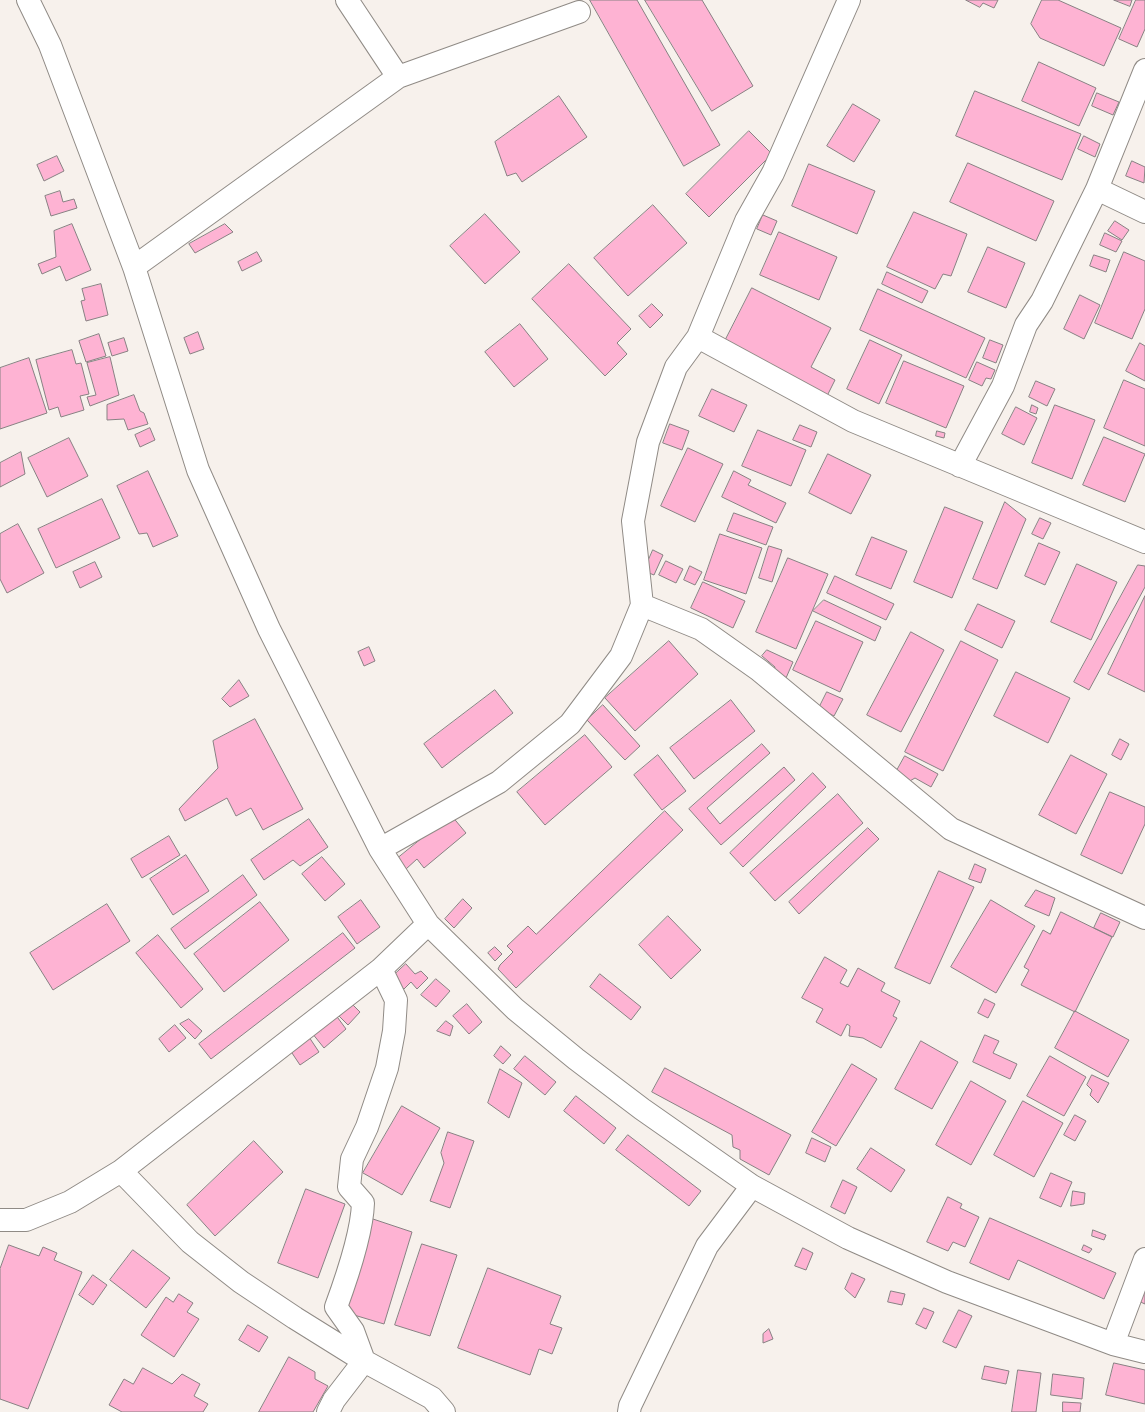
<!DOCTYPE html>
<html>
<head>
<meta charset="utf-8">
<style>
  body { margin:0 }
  canvas { display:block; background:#f7f1ec }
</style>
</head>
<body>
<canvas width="1145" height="1412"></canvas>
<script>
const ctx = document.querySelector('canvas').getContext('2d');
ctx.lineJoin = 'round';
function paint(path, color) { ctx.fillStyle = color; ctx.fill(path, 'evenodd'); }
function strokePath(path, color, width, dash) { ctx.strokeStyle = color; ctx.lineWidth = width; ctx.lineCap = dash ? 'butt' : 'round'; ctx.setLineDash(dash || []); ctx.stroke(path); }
const building = new Path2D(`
  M590 0H637L720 145 684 166Z
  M645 0H702L753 86 712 111Z
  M966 0H998L994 8 983 3 980 7Z
  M1042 0H1058L1121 28 1104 66 1040 38 1031 24Z
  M1114 0H1132L1130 6Z
  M1136 0H1145V29L1137 47 1119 39Z
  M1039 62 1096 88 1079 126 1022 101Z
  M975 91 1081 134 1062 180 956 136Z
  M1097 93 1119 102 1113 115 1092 106Z
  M559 96 587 137 522 182 516 173 507 176 495 142Z
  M853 104 880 120 854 162 827 146Z
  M749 131 772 154 709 217 686 194Z
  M1084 136 1100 144 1095 157 1078 149Z
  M57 156 64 171 44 181 37 165Z
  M1132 161 1145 167 1144 183 1126 176Z
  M968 163 1054 201 1036 241 950 202Z
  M809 164 875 191 857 234 792 206Z
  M60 191 63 202 74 199 77 208 51 216 45 196Z
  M653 205 687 243 628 296 594 258Z
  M914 212 967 234 951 276 943 274 935 289 887 267Z
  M485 214 520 252 485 284 450 246Z
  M763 215 777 221 771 235 757 229Z
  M1115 221 1129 230 1122 240 1108 231Z
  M72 224 91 270 66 281 60 266 42 274 38 264 56 257 54 231Z
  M225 224 233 232 195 253 189 244Z
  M779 232 837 257 819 300 760 275Z
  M1105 233 1122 241 1116 252 1100 245Z
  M988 247 1025 263 1006 308 968 292Z
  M257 252 262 261 242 271 238 262Z
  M1124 252 1145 261V309L1132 339 1095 323Z
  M1094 255 1110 260 1106 272 1090 266Z
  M569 264 631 329 617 343 627 354 605 376 532 299Z
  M887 272 928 291 922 303 882 284Z
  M101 284 108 315 86 321 81 301 85 300 82 289Z
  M752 288 831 328 811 367 835 380 827 396 724 343Z
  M878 289 985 338 966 378 860 330Z
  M1080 295 1100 305 1084 339 1064 329Z
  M652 304 663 315 650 328 639 316Z
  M520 324 548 359 514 387 485 352Z
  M198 332 204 349 190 354 184 338Z
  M99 334 106 356 86 362 79 341Z
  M124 338 128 351 112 356 108 343Z
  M870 340 902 355 879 404 847 389Z
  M990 340 1003 345 996 363 983 358Z
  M1140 343 1145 346V381L1126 371Z
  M72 350 76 364 81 363 89 394 80 396 84 410 61 417 58 407 49 410 36 360Z
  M110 357 119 395 90 406 87 397 96 395 87 363Z
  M29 358 47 413 0 429V368Z
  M904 361 964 386 946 428 886 403Z
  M977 362 995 370 991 379 986 378 982 386 969 380Z
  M1124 380 1145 389V446L1104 428Z
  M1036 381 1055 389 1047 406 1029 397Z
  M712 389 747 405 734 432 699 416Z
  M134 395 140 411 144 413 148 424 128 430 124 419 107 420V405Z
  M1032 405 1038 408 1036 414 1030 412Z
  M1055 405 1095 420 1072 479 1032 463Z
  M1016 407 1037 418 1024 445 1002 434Z
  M670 424 689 431 682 450 663 443Z
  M800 425 817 432 811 447 793 440Z
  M150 428 155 440 140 447 135 435Z
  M758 430 806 450 791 486 742 466Z
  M937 431 945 433 944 438 936 436Z
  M1104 437 1145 454 1125 502 1083 485Z
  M69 438 88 476 47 497 28 458Z
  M688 448 723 464 695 522 661 506Z
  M21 452 25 474 0 487V463Z
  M828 454 871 475 851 514 809 493Z
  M148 471 178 536 153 547 147 533 139 534 117 486Z
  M734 471 751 480 748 485 786 503 776 523 722 497Z
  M102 499 120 538 56 568 38 529Z
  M1005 502 1026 519 997 589 973 579Z
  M945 507 983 522 952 598 914 582Z
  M734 513 773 527 766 545 727 531Z
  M1040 518 1051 523 1043 539 1032 534Z
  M18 524 44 573 7 593 0 579V534Z
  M720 534 762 548 746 594 704 580Z
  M872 537 907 551 891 589 856 575Z
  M1039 543 1060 552 1045 585 1025 576Z
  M769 546 782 550 772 582 759 578Z
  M653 550 663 555 654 575 644 571Z
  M788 558 828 574 796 649 756 632Z
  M666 561 683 569 676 583 659 575Z
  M95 562 102 577 80 588 73 572Z
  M1077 564 1117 582 1091 640 1051 622Z
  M1138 565 1145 566V587L1089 690 1074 682Z
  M690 566 702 572 695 585 684 580Z
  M835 576 894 604 886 620 827 593Z
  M703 582 745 601 733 628 691 608Z
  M1145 596V692L1108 674Z
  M824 600 881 627 875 641 813 611Z
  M978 604 1015 621 1002 648 965 630Z
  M816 621 863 642 840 692 793 670Z
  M911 632 944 650 901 732 867 715Z
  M669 641 698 674 635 731 605 698Z
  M961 641 998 660 943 771 905 752Z
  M369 647 375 661 364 666 358 652Z
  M767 650 793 662 786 678 773 673 775 667 762 656Z
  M1016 672 1070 698 1048 743 994 716Z
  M239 680 249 696 230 707 222 699Z
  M495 690 513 713 442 768 424 744Z
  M827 692 843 699 834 716 819 708Z
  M731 700 755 731 694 779 670 748Z
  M603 705 640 746 625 760 587 720Z
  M255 719 303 809 263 830 251 808 236 816 227 798 185 821 179 809 218 768 213 741Z
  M585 735 612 767 545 825 517 792Z
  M1120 739 1129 744 1121 760 1112 755Z
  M762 744 770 753 707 808 720 824 784 767 795 780 721 845 689 809Z
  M658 755 686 791 662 810 634 775Z
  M1071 755 1107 774 1076 834 1039 815Z
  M905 756 938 774 931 787 915 778 908 782 895 774Z
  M813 773 826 787 743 867 730 853Z
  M1110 792 1145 807V824L1122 874 1081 855Z
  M838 794 863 823 775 901 750 873Z
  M665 811 683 830 516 988 498 969 500 965 513 952 507 946 528 926 536 934Z
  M451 815 466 833 424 868 417 859 406 869 398 858Z
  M309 819 328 847 300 866 293 860 264 880 251 860Z
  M868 828 879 839 799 914 789 902Z
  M169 836 180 855 142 878 131 859Z
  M186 855 209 891 173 915 150 879Z
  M322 857 345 884 325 901 302 874Z
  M975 864 986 869 981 883 969 879Z
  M939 871 974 887 930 984 895 968Z
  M243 875 257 895 185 949 171 929Z
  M1036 890 1055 898 1049 916 1025 906Z
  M463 899 472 908 454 928 445 919Z
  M361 900 380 927 357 944 338 917Z
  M991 900 1035 926 996 993 951 967Z
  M260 902 289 940 224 992 194 954Z
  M107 904 130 941 53 990 30 953Z
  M1061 912 1112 937 1075 1012 1021 985 1029 970 1024 967 1043 930 1050 934Z
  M1101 913 1120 922 1113 937 1094 928Z
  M668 916 701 950 671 979 639 945Z
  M343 933 355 948 211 1059 199 1044Z
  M158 935 203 989 181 1008 136 953Z
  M495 947 502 954 495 961 488 953Z
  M825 957 847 970 840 983 848 987 858 968 885 983 881 991 900 1001 893 1016 897 1018 881 1048 863 1038 849 1036 850 1026 847 1024 841 1036 816 1022 823 1009 802 998Z
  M406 964 415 974 421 971 428 978 417 989 411 982 404 989 392 977Z
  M600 974 641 1007 631 1020 590 987Z
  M436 979 450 991 436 1007 421 995Z
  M985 999 995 1004 988 1018 978 1013Z
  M350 1002 360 1012 348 1025 338 1015Z
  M467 1004 482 1022 469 1034 453 1016Z
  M1075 1011 1129 1040 1108 1077 1055 1048Z
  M335 1014 346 1029 324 1048 312 1033Z
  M189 1019 202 1031 195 1039 180 1024Z
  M446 1021 453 1026 450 1036 437 1031Z
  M175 1025 186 1038 169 1052 159 1039Z
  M985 1035 999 1041 993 1053 1017 1064 1010 1079 973 1062Z
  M309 1037 319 1052 300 1065 290 1050Z
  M921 1041 958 1062 932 1109 895 1089Z
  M501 1046 511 1055 503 1064 494 1056Z
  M525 1056 556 1082 545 1095 514 1069Z
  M1050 1056 1086 1077 1064 1116 1027 1096Z
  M852 1064 877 1079 836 1146 812 1132Z
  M665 1068 791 1135 769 1175 740 1159V1150L733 1147 732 1135 652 1092Z
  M500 1069 522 1083 509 1118 488 1103Z
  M1092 1075 1109 1083 1098 1103 1090 1095 1092 1090 1087 1085Z
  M971 1081 1006 1101 971 1165 936 1145Z
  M576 1096 616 1128 604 1144 564 1111Z
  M1023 1101 1063 1123 1034 1177 994 1155Z
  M402 1106 440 1128 402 1195 363 1173Z
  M1075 1115 1086 1121 1075 1141 1064 1135Z
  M448 1132 474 1141 450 1208 430 1201 444 1163 441 1153Z
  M628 1135 701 1191 689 1206 616 1150Z
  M812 1138 831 1147 825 1162 806 1153Z
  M254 1141 283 1172 215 1236 187 1205Z
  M871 1148 905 1170 891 1192 857 1169Z
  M1051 1173 1072 1182 1061 1207 1040 1198Z
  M843 1180 857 1187 845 1214 831 1207Z
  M306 1189 345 1204 318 1278 278 1263Z
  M1073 1191 1085 1193 1084 1204 1071 1206Z
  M948 1197 962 1204 960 1208 979 1217 965 1247 953 1242 948 1251 927 1242Z
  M990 1218 1116 1273 1104 1299 1018 1260 1009 1280 970 1263Z
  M373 1219 412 1232 384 1324 344 1312Z
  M1093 1230 1106 1235 1104 1240 1092 1236Z
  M422 1244 457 1255 430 1336 395 1325Z
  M9 1245 39 1256 43 1247 57 1253 54 1260 82 1272 28 1409 0 1399V1269Z
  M1084 1245 1092 1249 1089 1253 1082 1250Z
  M803 1248 813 1253 806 1270 795 1266Z
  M133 1250 170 1278 146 1308 110 1280Z
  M488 1268 561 1296 550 1324 562 1328 552 1354 539 1349 530 1375 458 1348Z
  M852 1273 865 1279 855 1298 845 1289Z
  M93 1275 107 1285 93 1305 79 1295Z
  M1145 1277V1304L1136 1300Z
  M891 1291 905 1294 902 1305 888 1302Z
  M179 1294 193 1303 187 1312 199 1319 174 1357 141 1335 166 1297 173 1302Z
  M924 1308 934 1312 926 1329 916 1324Z
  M959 1310 972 1316 956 1348 943 1342Z
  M248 1325 268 1337 259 1352 239 1340Z
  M769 1329 773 1339 763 1343V1334Z
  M289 1357 315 1372V1379L328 1386 313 1412H259Z
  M1114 1363 1145 1370V1404L1106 1395Z
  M985 1366 1009 1371 1006 1384 982 1379Z
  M143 1368 172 1384 182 1374 200 1384 194 1396 208 1404 203 1412H122L109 1405 124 1379 133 1384Z
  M1018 1370 1041 1373 1036 1412H1012Z
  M1053 1374 1084 1378 1082 1399 1051 1395Z
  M1063 1402 1081 1403 1080 1412H1063Z`);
paint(building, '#feb3d3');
strokePath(building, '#888183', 1);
const minor = new Path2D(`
  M28 0 50 45 134 267 198 470 269 629 380 849 428 924 515 1009 576 1059 642 1109 752 1186 848 1238 947 1282 1113 1344 1145 1352
  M347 0 398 77
  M1097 189 1145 212
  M134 267 398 77 579 12
  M698 337 853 421 1145 542
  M960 466 1003 386 1026 325 1042 301 1097 189 1145 70
  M642 605 701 629 759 670 951 829 1145 918
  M380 849 499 782 570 724 621 656 642 605 633 521 648 442 676 367 698 337 746 221 773 173 849 0
  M121 1171 190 1242 241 1282 295 1318 364 1361 432 1398 444 1412
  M0 1220H26L70 1202 121 1171 381 969 428 924
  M1113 1344 1145 1259
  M328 1412 334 1400 364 1361 353 1331 336 1307C347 1277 362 1234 363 1203L349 1187 352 1159 367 1127 387 1068 394 1031 396 1000 381 969
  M629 1412 630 1406 707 1246 752 1186`);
strokePath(minor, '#908b86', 24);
strokePath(minor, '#fff', 22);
</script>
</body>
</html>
